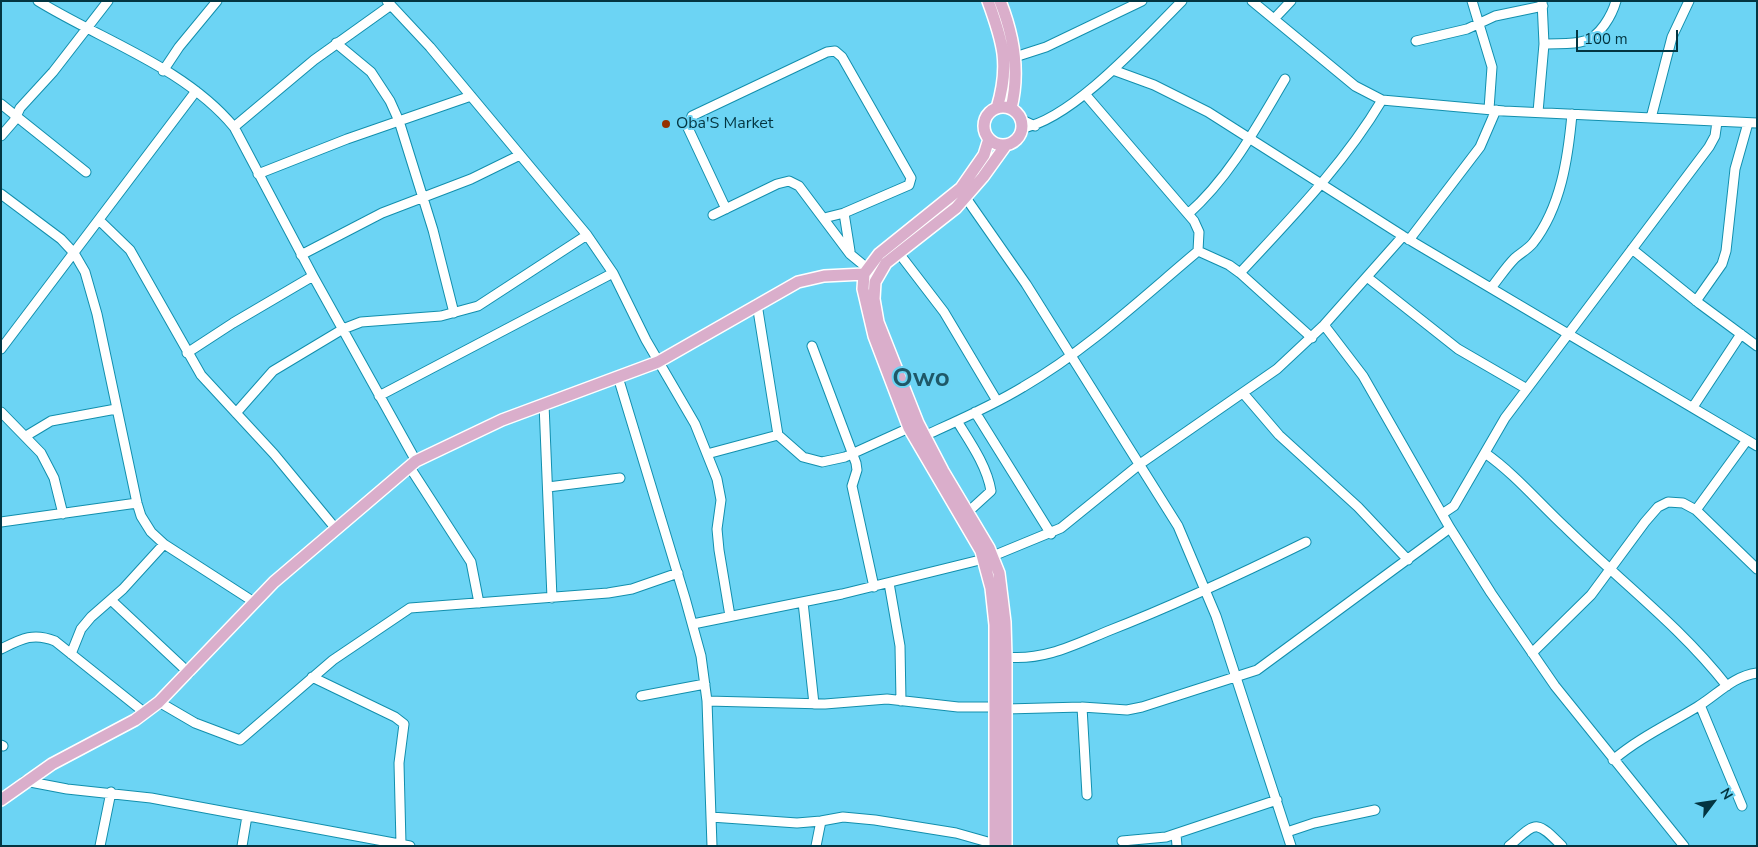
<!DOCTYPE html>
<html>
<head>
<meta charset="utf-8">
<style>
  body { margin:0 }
  #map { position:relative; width:1758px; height:847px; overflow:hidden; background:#6cd4f4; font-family:"Nunito Sans",sans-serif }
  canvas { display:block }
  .frame { position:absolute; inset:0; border:2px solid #033541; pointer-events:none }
  .north { position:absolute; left:1688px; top:777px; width:50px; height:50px; -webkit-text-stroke:4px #6cd4f4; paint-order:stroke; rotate:59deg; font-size:14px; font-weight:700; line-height:20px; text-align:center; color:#033541 }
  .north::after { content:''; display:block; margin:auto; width:18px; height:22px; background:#033541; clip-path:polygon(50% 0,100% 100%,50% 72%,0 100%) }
  .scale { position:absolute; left:1576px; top:30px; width:102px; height:22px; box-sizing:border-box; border:2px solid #033541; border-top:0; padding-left:6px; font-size:15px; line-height:18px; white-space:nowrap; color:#033541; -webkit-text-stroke:4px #6cd4f4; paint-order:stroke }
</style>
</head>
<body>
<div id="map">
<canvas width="1758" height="847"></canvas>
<div class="frame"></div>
<div class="north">N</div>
<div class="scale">100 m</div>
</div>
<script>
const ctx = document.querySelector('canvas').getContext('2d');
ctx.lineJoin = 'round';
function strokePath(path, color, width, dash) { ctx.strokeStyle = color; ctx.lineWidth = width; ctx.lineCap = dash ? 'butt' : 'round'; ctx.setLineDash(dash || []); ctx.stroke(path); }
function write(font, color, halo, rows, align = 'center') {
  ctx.font = font + ' "Nunito Sans",sans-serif'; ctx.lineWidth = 4; ctx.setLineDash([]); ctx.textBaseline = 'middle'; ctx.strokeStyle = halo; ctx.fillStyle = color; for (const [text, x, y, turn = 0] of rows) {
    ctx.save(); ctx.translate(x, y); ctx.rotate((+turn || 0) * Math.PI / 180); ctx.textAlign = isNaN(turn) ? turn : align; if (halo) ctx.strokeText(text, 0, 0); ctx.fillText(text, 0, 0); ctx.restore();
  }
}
const minor = new Path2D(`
  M38 1C103 41 184 67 234 127L313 276 416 461
  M387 1 430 47 587 235 613 273 646 340 695 424 717 479 721 500 717 529 719 550 730 616
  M1252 1 1355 86 1382 100 1504 111 1757 123
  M1472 1 1492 67 1489 109
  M1274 19 1291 1
  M1416 41 1467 29 1495 16 1543 6
  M336 43 371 72 390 101 399 121 433 230 454 313
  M1544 44C1557 43 1573 45 1584 41 1600 37 1612 15 1616 1
  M1015 57 1046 47 1142 1
  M1113 70 1154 85 1208 112 1403 236 1757 446
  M163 71 179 47 217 1
  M1 104 86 172
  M1538 112 1544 44 1542 1
  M1651 118 1672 37 1689 1
  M1020 119 1035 126
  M234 127 314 60 391 5
  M1022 128C1072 120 1146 37 1182 1
  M1 136 14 121 20 108 53 72 108 1
  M258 174 347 139 471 96
  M1 194 61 239 74 253 85 272 97 314 137 503 141 516 151 532 164 544 254 602
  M966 198 1026 284 1178 526 1216 616 1291 846
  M726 209 688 128 692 116 827 52 835 51 842 57 911 178 909 185 844 213 824 218
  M844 213 850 251
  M1188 214C1230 177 1257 126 1285 79
  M713 215 777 184 789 181 799 186 850 254 867 268
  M99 220 130 250 201 375 274 454 336 529
  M1409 240 1480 147 1496 110
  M1632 249 1700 304 1757 346
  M1198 251 1229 265 1240 273 1312 338
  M898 252 944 312 997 401
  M301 255 382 213 471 179 520 155
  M1240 273C1291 218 1344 164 1382 100
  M1367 277 1458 349 1527 389
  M1491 288C1499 278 1506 267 1515 258 1521 253 1528 249 1533 243 1561 207 1568 158 1572 114
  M1696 301 1722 264 1726 251 1735 169 1748 123
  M757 304 778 435 803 457 822 462 845 457 909 428
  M1324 325 1363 376 1450 528 1491 593 1555 686 1684 846
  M812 346 856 463 857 470 852 486 874 587
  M1 349 196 91
  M187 353 233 323 313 276
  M618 377 685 598 701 656 707 701 712 846
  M1243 393 1279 435 1358 507 1408 560
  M379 396 613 273
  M544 404 552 598
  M1693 407 1741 334
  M1 412 41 453 54 478 63 514
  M975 412 1051 534
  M236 413 273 371 343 329 361 322 441 316 478 306 587 235
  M957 421C970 442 987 466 991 491L968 512
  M26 436 51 421 116 409
  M924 436C957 421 992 406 1023 387 1087 350 1142 298 1198 251L1199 232 1194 221 1085 94
  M1485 453C1515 474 1539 503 1566 528 1620 581 1680 626 1727 686
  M707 454 778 435
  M409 466 471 562 479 603
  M548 487 620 478
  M1696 510 1747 440
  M1442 514 1454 506 1505 418 1709 147 1715 136 1717 122
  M1 522 137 503
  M993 556 1061 528 1140 464 1277 369 1324 325 1403 236
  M889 583 900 646 901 701
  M111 600 189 673
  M803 602 814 704
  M693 624 842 594 984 559
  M1 649C21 639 33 632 55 641L145 713
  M1532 653 1591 595 1645 522 1658 507 1668 502 1683 503 1696 510 1757 569
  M71 654 81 629 91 617 123 589 164 544
  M1006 657C1043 661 1074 645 1108 631 1175 605 1241 574 1306 542
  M312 677 395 717 404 724 399 763 401 844
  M641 696 705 684
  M707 701 825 704 887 699 958 707H995
  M159 702 195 723 240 740 333 660 410 608 608 593 632 589 678 573
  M1700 705 1742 806
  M1082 707 1087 795
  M1006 709 1082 707 1127 710 1142 707 1257 670 1450 528
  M1 745 3 746
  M1613 760C1639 738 1669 724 1697 707 1717 695 1733 676 1757 673
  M25 781 67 789 151 798 410 846
  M711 817 797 823 821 821 843 817 875 820 956 833 995 844
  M1287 832 1314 823 1375 810
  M1176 834 1177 846
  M1122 841 1166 837 1277 800
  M100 846 111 792
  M242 846 247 816
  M816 846 821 821
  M1509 846C1537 822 1535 819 1562 846`);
const major = new Path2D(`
  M988 1C1003 42 1010 65 997 108
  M1000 1C1014 36 1020 72 1011 108
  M984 126a19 19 0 1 1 38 0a19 19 0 1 1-38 0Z
  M989 139 984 155 961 188 879 254 864 274 863 289 874 336 909 428 981 551 991 588 995 625V846
  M1 800 52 764 135 720 159 702 274 582 416 461 502 420 658 362 798 282 824 276 864 274
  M1006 846V657L1005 622 999 573 989 548 943 471 918 423 878 322 874 299 875 282 886 263 956 208 983 177 1006 145`);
strokePath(minor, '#128fad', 11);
strokePath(major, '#fff', 14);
strokePath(minor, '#fff', 9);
strokePath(major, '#daaecb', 11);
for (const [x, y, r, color] of [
  [666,124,5,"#953100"]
]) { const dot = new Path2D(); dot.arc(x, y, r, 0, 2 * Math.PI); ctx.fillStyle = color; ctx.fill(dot); strokePath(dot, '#6cd4f4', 2); }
write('16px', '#033541', '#6cd4f4', [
  ["Oba'S Market",676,124]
], 'left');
write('bold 26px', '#1f5868', '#6cd4f4', [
  ["Owo",921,380]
]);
</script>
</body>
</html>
